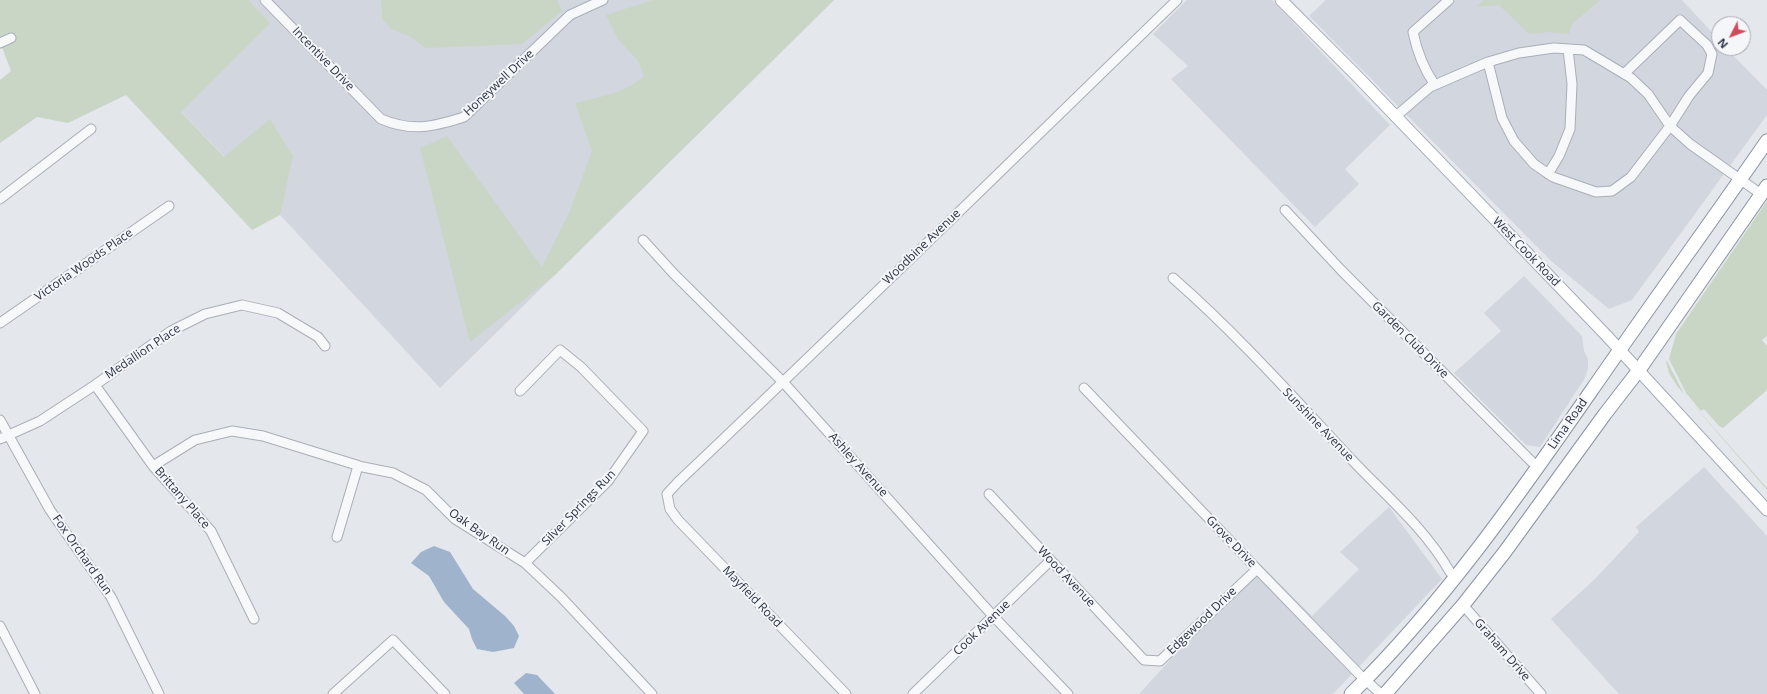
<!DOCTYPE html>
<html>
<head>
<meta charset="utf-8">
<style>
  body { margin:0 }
  #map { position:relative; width:1767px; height:694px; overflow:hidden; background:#e4e7ec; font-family:"Open Sans",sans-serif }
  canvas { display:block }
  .north { position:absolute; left:1711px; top:16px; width:40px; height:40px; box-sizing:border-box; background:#f4f6f9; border:1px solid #a4a8b1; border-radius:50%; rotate:228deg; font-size:11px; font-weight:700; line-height:16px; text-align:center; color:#2b3445 }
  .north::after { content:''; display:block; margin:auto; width:14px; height:18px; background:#d1495b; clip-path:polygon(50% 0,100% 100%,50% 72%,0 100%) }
</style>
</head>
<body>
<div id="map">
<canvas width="1767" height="694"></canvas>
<div class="north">N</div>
</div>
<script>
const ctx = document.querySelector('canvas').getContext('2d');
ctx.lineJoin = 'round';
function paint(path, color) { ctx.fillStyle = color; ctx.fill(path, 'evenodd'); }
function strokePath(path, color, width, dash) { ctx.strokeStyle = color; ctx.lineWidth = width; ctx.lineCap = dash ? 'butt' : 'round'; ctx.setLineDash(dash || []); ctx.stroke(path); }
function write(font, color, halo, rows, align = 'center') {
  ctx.font = font + ' "Open Sans",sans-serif'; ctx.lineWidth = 4; ctx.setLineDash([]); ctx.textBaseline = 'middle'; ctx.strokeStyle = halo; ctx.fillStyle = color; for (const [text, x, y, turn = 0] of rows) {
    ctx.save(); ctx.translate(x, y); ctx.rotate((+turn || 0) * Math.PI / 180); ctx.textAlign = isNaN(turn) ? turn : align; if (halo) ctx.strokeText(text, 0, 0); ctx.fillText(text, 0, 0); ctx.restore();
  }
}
paint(new Path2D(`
  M74 0H834L440 388 283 218Z
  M1187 0H1272L1390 125 1345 169 1359 184 1315 227 1171 79 1188 66 1153 34Z
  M1326 0H1682L1719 40V48H1726L1767 90V115L1632 300 1609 309 1551 261 1309 16Z
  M1524 276 1582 336 1584 351 1588 359V368L1585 378 1540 447 1526 445 1454 373 1501 331 1484 313Z
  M1704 467 1767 536V694H1619L1551 619 1594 580 1639 532 1636 527Z
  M1389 507 1442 579 1333 694H1139L1259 563 1312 616 1359 569 1340 552Z`), '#d2d6de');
paint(new Path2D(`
  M0 0H248L270 23 181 112 224 157 270 119 293 156 280 215 252 230 126 95 68 123 37 117 0 143V80L11 71 0 42Z
  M381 0H557L562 11 522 44 426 48 411 37 390 28 382 18Z
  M653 0H834L555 275 470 342 420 148 447 136 542 267 570 211 592 151 575 103C599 97 626 93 644 76L638 61 618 39 606 15Z
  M1484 0H1600L1572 24 1569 34 1549 32 1529 34 1499 5 1476 7Z
  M1767 201V336L1762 340 1767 346V388L1766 391 1723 428 1719 426 1704 409 1701 411 1686 393 1669 359 1676 334Z
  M1667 361 1684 394 1767 488V490L1677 386 1669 373 1666 362Z`), '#c9d6c5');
paint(new Path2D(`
  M434 546 450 552 473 589 505 616 514 626 519 636 514 648 493 652 477 649 472 639 469 629 444 602 429 576 411 563 421 552Z
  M526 673 537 675 555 694H524L514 683Z`), '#9fb4cc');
const minor = new Path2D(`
  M265 0 381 119C412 132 433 127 464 117L570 15 603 0
  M0 43 11 38
  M1488 62 1502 118 1514 141 1534 164 1553 177 1596 192 1612 191 1631 177 1670 126 1689 96 1708 73 1712 54 1707 45 1680 20 1624 74
  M1435 85C1423 68 1417 52 1413 32L1449 0
  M1395 117 1430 87 1488 62 1519 53 1554 48 1584 50 1631 78 1648 94 1670 126 1690 144 1761 194
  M1548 174 1559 156 1570 129 1572 84 1568 49
  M0 199 91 129
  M1285 210 1341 270 1538 468
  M643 240 674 274 784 383 994 617 1068 694
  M1173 278C1237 334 1294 398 1352 460 1386 496 1425 528 1450 572L1456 577
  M0 323 169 206
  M95 385 153 466 211 531 254 619
  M1084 388 1257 569 1359 674 1381 694
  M520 391 560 350 581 367 643 431 608 481 525 563
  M0 420 50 510 111 597 159 694
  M0 439 40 421 95 385 171 331 205 314 242 305 278 313 318 337 325 346
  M153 466 195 440 232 431 263 436 363 467 393 473 426 490 455 519 525 563 561 597 652 694
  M989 494 1144 660 1160 661 1257 569
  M337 537 358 466
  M1463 605 1541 694
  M0 626 35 694
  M333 694 393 640 445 694
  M846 694 678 520 670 509 667 494 678 482C846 323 1011 161 1177 0
  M913 694 1050 561`);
const major = new Path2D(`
  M1281 0 1356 75 1606 335 1767 510`);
const highway = new Path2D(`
  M1351 694C1448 599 1525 486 1603 374 1657 296 1713 219 1767 141
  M1385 694 1463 605 1504 553 1605 414 1639 370 1767 186`);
strokePath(minor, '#a9aeb7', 11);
strokePath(major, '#a3abb8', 13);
strokePath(highway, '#8b94a3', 15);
strokePath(minor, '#f7f8fa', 9);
strokePath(major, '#fff', 11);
strokePath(highway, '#fff', 13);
write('12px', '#2b3445', '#f4f6f9', [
  ["Incentive Drive",323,59,46],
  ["Honeywell Drive",499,83,-43],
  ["Woodbine Avenue",922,247,-44],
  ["West Cook Road",1526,252,46],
  ["Victoria Woods Place",84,265,-35],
  ["Garden Club Drive",1410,340,45],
  ["Medallion Place",143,352,-34],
  ["Lima Road",1568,424,-55],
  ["Sunshine Avenue",1318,425,46],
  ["Ashley Avenue",858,465,48],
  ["Brittany Place",182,498,49],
  ["Silver Springs Run",579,508,-46],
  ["Oak Bay Run",479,532,35],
  ["Grove Drive",1231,542,46],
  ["Fox Orchard Run",82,555,55],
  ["Wood Avenue",1066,577,47],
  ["Mayfield Road",752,597,46],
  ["Edgewood Drive",1202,621,-44],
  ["Cook Avenue",982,628,-44],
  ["Graham Drive",1502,650,49]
]);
</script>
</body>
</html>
